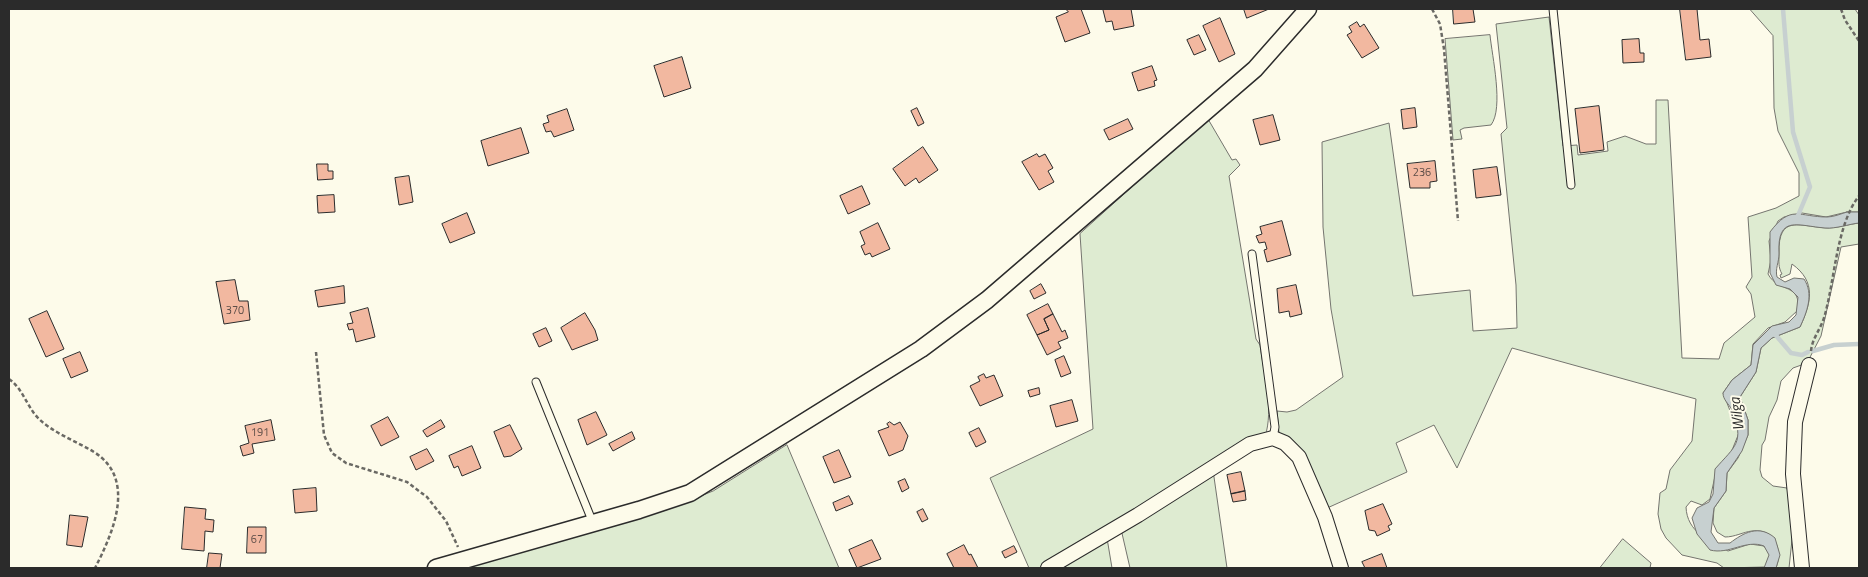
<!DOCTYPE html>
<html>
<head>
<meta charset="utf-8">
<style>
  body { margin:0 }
  #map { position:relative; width:1868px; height:577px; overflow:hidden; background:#fdfbea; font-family:"Titillium Web",sans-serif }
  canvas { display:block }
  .frame { position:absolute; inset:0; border:10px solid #2b2b2b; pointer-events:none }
</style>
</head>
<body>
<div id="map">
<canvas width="1868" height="577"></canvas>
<div class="frame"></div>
</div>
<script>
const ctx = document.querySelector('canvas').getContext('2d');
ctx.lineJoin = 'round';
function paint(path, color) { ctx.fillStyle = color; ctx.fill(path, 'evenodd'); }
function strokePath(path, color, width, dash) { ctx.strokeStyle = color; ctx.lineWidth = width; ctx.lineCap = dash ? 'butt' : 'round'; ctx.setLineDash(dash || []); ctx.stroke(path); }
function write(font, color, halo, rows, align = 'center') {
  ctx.font = font + ' "Titillium Web",sans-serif'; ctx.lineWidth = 4; ctx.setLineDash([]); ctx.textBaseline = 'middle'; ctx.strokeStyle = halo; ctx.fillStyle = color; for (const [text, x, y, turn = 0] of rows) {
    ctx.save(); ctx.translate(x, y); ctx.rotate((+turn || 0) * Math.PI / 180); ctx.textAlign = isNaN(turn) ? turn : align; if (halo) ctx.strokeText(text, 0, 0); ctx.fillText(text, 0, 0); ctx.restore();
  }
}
const green = new Path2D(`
  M1750 9H1855L1859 15V212H1847L1826 217 1802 213 1784 217 1778 221 1769 241 1771 260 1768 274C1778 293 1803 283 1797 311L1785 322 1768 328 1753 344 1751 365 1732 380 1723 393 1739 433 1730 455 1717 467 1710 499 1702 505 1691 501 1686 507C1687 532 1709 541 1728 551L1750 544 1764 546 1770 555 1765 567 1724 568 1717 563 1682 555 1666 538 1661 529 1658 514 1660 493 1666 489 1670 470 1692 441 1696 399 1512 348 1457 468 1434 425 1396 443 1407 472 1325 509 1279 433 1277 411 1287 412 1296 410 1343 377 1331 309 1323 227 1322 142 1389 123 1413 296 1470 290 1473 331 1517 328 1516 285 1501 134 1507 128 1496 24 1549 17 1563 146 1577 145 1578 155 1608 151 1607 142 1625 136 1646 144H1656V100H1668L1682 358 1719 359 1724 343 1755 317 1751 294 1746 287 1752 277 1748 217 1776 208 1799 196V173L1778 131 1774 108 1773 36Z
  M1490 35C1492 56 1504 108 1491 125L1464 128 1460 130 1462 139 1453 140 1445 39Z
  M1208 119 1232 160 1236 159 1240 165 1229 176 1256 339 1260 345C1264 375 1274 408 1265 437L1043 568H1029L990 478 1093 429 1080 234Z
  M1859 223V244L1841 247 1821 336 1807 363 1793 368 1781 381 1777 400 1769 417 1765 440 1762 445 1760 470 1762 477 1773 486 1787 488 1794 521 1789 568H1776C1783 550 1775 528 1752 531 1743 532 1735 537 1725 537L1717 532 1713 523 1714 508 1726 491 1727 473 1738 458 1748 435V420L1740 397 1756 372 1761 348 1772 338 1800 327C1811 303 1817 282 1792 264L1790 274 1781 278 1780 275 1782 274C1778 267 1779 262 1779 253 1778 213 1801 227 1828 228 1838 228 1849 224 1859 223Z
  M787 445 839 568H466L666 510 713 491Z
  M1213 470 1227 568H1130L1121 529Z
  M1107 538 1112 568H1056Z
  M1623 539 1651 563 1650 568H1600Z`);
paint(green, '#deebd1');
strokePath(green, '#74746e', 1);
const water = new Path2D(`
  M1847 212H1859V223C1849 224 1836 229 1825 228 1798 226 1777 214 1779 254 1779 262 1775 269 1777 277L1785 282 1794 278 1804 279C1814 294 1807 312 1800 327L1772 338 1761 348 1756 372 1740 397 1748 420V435L1742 451 1727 473 1726 491 1714 508 1711 532 1718 543H1730C1743 533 1759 524 1775 538L1780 555 1776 568H1764L1769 555 1764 546C1746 539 1729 555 1710 550L1697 534 1692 518 1697 508 1709 502 1713 494 1715 469C1735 446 1745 443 1732 410 1729 404 1723 400 1723 393L1732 380 1751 365 1753 345 1772 326 1789 322 1796 315 1798 297 1790 289 1776 285 1770 273V232C1791 204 1799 217 1827 217 1834 217 1840 214 1847 212Z`);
paint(water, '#c7d0d0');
strokePath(water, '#74746e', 1);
strokePath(new Path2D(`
  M1783 9 1793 132 1810 187 1797 218
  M1773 332 1791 353 1802 355 1808 352
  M1813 351 1834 345 1859 344`), '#c7d0d0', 4.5);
const building = new Path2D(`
  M1066 9H1081L1090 33 1065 42 1056 17 1068 12Z
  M1110 9H1131L1134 26 1114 30 1112 21 1106 22 1103 10Z
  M1244 9H1269L1247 18Z
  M1453 9H1473L1475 22 1454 24Z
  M1680 9H1697L1700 40 1709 39 1711 57 1686 60Z
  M1220 18 1235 54 1219 62 1203 26Z
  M1357 22 1360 27 1364 24 1379 48 1362 58 1347 35 1352 32 1349 27Z
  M1199 35 1206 50 1194 55 1187 40Z
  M1639 39 1640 53H1644V62L1623 63 1622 40Z
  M682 57 691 88 664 97 654 66Z
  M1152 66 1157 80 1154 81 1155 86 1138 91 1132 73Z
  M1599 106 1604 150 1580 153 1575 109Z
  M917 108 924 123 918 126 911 111Z
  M1415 108 1417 127 1403 129 1401 110Z
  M567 109 574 130 554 137 551 131 546 132 543 124 549 122 547 116Z
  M1273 115 1280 140 1260 145 1253 120Z
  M1128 119 1133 129 1109 140 1104 130Z
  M521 128 529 153 488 166 481 141Z
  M923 147 938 170 919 183 916 178 905 186 893 169Z
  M1037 154 1039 157 1045 154 1053 168 1048 171 1054 182 1039 190 1022 162Z
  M1435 161 1437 181 1430 182V188H1410L1407 164Z
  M317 164H328V171H333V179L318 180Z
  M1497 167 1501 195 1476 198 1473 170Z
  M409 176 413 202 399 205 395 178Z
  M862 186 870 204 848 214 840 196Z
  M334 195 335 212 318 213 317 196Z
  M467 213 475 233 450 243 442 224Z
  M1282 221 1291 255 1267 262 1264 250 1267 249 1265 242 1259 243 1256 236 1262 234 1260 227Z
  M878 223 890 249 872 257 870 253 865 255 861 246 865 244 860 232Z
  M235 280 239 301H248L250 320 224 324 216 282Z
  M1041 284 1046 293 1034 299 1030 291Z
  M1296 285 1302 314 1290 317 1289 311 1279 313 1277 289Z
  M344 286 345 303 318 307 315 291Z
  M1048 304 1053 314 1044 319 1049 330 1037 335 1027 315Z
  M368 308 375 337 356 342 353 329 349 330 347 324 353 323 350 313Z
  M47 311 64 349 46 357 29 319Z
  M585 313 595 330 598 340 572 350 561 328Z
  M1053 314 1062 332 1065 330 1068 338 1058 342 1061 348 1047 355 1037 335 1049 330 1044 319Z
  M546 328 552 341 539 347 533 334Z
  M80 352 88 371 71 378 63 359Z
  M1064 356 1071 373 1061 377 1055 360Z
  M984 374 986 378 994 375 1003 396 980 406 970 386 980 381 978 377Z
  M1039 388 1040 394 1030 397 1028 391Z
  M1072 400 1078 421 1056 427 1050 406Z
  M596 412 607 435 587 445 578 420Z
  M388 417 399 437 381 446 371 426Z
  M271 420 275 440 252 444 254 453 243 456 240 446 249 443 245 426Z
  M441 420 445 427 427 437 423 431Z
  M890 422 894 425 900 422 908 436 903 450 889 456 878 431 889 427 887 424Z
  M510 425 522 449 511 456 504 457 494 432Z
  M979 428 986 442 976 447 969 433Z
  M632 432 635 439 613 451 609 444Z
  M472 446 481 468 462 476 458 466 454 468 449 456Z
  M427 449 434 461 416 470 410 457Z
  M839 450 851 477 834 483 823 457Z
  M1241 472 1245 491 1231 494 1227 475Z
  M905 479 909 488 902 492 898 482Z
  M316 488 317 511 295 513 293 490Z
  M1245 491 1246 500 1233 502 1231 494Z
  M849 496 853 504 836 511 833 503Z
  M1383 504 1392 524 1388 526 1390 530 1377 536 1375 531 1369 530 1365 511Z
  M185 507 206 509 205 519 214 520 213 532 205 531 204 551 182 549Z
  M923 509 928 519 922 522 917 512Z
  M70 515 88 517 82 547 67 545Z
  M248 527H266V553H247Z
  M872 540 881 559 857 568 849 550Z
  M964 545 969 555 971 554 978 568H954L947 554Z
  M1014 546 1017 552 1005 558 1002 552Z
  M209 553 222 554 220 568H207Z
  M1382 554 1387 568H1365L1362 562Z`);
paint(building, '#f2b8a0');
strokePath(building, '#2b2b2b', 1);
const service = new Path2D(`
  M1553 9 1571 185
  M1252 254 1275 427 1273 438
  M536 382 593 523`);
const minor = new Path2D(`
  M1048 568 1138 515 1250 444 1273 438 1285 443 1299 457 1325 517 1341 568
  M1802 568 1793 474 1795 422 1809 365`);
const tertiary = new Path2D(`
  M436 568 639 510 690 493 921 349 987 300 1255 69 1308 9`);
strokePath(service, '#2b2b2b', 9);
strokePath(minor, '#2b2b2b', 16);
strokePath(tertiary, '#2b2b2b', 19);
strokePath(new Path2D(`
  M1432 9 1440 24 1444 49 1458 221
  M1841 9 1845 20 1859 41
  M1811 351C1812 339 1820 330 1824 318 1835 281 1836 225 1859 196
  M316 352 324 435 332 453 346 463 407 482 427 497 446 521 458 547
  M9 379C23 389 26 405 38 418 53 433 76 441 94 452 137 479 113 533 95 568`), '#6a6964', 2.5, [4, 2.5]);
strokePath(service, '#fdfbea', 7);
strokePath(minor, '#fdfbea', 14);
strokePath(tertiary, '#fdfbea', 16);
write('11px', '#5d4e48', null, [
  ["236",1422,173],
  ["370",235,311],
  ["191",260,433],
  ["67",257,540]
]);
write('italic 15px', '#2b2b2b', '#fdfbea', [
  ["Wilga",1738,414,-97]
]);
</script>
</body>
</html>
